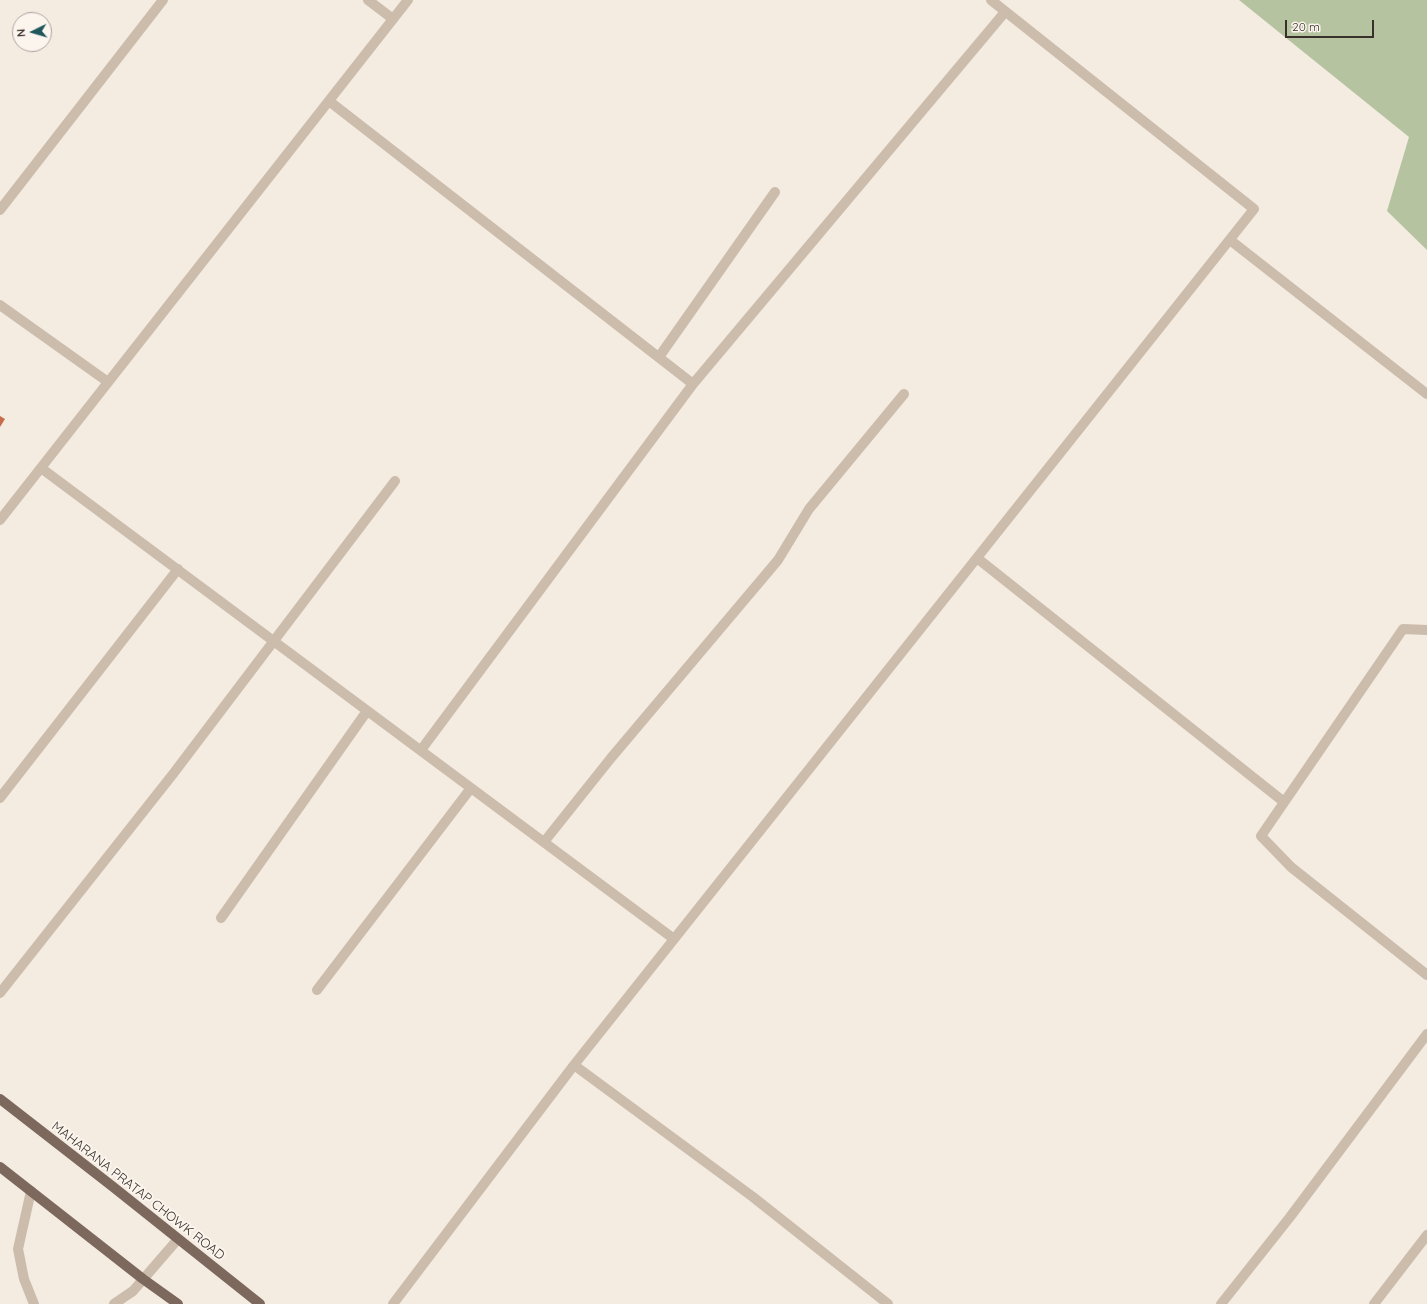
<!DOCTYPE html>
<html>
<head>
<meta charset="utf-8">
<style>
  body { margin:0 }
  #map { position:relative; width:1427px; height:1304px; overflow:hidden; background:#f4ebe1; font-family:Quicksand,sans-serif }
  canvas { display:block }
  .north { position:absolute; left:12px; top:12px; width:40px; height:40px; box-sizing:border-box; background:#fbf5ee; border:1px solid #aea6a0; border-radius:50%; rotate:265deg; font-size:11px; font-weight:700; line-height:16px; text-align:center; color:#3a302b }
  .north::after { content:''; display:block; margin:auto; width:14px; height:18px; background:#20575d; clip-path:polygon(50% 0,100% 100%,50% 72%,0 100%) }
  .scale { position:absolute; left:1285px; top:20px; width:89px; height:18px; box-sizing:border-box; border:2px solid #3a302b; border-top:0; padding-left:5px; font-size:12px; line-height:14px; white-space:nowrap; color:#3a302b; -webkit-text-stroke:3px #fbf5ee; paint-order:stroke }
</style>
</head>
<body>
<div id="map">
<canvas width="1427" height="1304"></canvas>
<div class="north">N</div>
<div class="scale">20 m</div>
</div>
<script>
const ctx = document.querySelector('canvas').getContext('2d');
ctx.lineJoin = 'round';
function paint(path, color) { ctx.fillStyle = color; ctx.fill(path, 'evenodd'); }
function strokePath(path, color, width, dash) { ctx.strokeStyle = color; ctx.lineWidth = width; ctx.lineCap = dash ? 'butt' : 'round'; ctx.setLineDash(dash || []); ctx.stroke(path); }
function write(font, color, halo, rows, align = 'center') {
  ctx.font = font + ' Quicksand,sans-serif'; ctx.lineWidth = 4; ctx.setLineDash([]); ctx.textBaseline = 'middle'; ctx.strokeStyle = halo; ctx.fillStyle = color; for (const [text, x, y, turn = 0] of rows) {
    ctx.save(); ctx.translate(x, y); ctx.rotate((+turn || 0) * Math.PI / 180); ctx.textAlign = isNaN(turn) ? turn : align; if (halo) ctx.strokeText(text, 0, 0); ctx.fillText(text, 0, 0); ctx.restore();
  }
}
paint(new Path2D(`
  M1239 0H1427V250L1387 211 1409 137Z`), '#b6c3a0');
paint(new Path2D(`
  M0 416 5 419 0 427Z`), '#c66e4c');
strokePath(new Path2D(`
  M368 0 393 19
  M329 101 693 384 421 750
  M0 210 163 0
  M1230 240 1427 394
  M0 305 108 382
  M659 357 775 192
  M693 384 1005 12
  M41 468 674 939
  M0 520 408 0
  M977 558 1284 802
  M1427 630 1403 629 1261 836 1291 867 1427 975
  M0 798 178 569
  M544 842 611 758 778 560 809 509 904 394
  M221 918 367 711
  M317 990 471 788
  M0 993 173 774 395 481
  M574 1065 753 1197 888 1304
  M31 1191 18 1249 24 1279 34 1304
  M114 1304 133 1291 178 1239
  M393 1304 574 1065 1254 209 991 0
  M1221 1304 1290 1217 1427 1034
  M1374 1304 1427 1235`), '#ccbcac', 10);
strokePath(new Path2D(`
  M0 1099 112 1186 260 1304
  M0 1167 143 1279 178 1304`), '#7c685c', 10);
write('13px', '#3a302b', '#fbf5ee', [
  ["MAHARANA PRATAP CHOWK ROAD",138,1191,38]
]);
</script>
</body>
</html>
